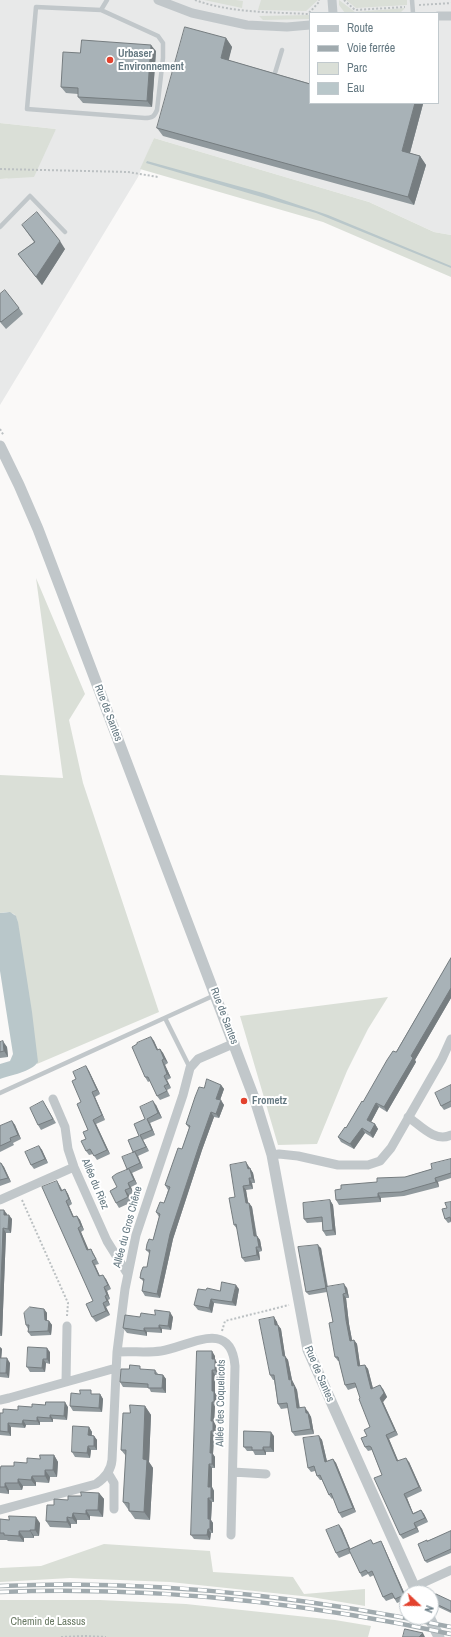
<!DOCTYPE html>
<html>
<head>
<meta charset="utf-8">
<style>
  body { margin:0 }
  #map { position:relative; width:451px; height:1637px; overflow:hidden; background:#faf9f8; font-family:"Archivo Narrow",sans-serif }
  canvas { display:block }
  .legend { position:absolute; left:309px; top:12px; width:130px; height:92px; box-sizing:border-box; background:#fff; border:1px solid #c1c9cd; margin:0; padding:5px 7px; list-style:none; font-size:12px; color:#657982 }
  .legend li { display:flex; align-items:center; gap:8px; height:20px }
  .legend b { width:20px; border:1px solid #c1c9cd }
  .north { position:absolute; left:399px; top:1585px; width:40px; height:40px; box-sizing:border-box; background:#fff; border:1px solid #c1c9cd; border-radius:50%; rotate:112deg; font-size:11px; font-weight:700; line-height:16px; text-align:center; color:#657982 }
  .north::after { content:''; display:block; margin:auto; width:14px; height:18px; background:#e3422e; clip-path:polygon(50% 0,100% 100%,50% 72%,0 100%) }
</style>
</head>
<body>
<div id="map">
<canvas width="451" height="1637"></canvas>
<ul class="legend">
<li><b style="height:5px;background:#c1c7ca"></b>Route</li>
<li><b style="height:5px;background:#a0aaae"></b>Voie ferrée</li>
<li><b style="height:11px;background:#dadfd7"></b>Parc</li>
<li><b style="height:11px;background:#b9c7ca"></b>Eau</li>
</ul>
<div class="north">N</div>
</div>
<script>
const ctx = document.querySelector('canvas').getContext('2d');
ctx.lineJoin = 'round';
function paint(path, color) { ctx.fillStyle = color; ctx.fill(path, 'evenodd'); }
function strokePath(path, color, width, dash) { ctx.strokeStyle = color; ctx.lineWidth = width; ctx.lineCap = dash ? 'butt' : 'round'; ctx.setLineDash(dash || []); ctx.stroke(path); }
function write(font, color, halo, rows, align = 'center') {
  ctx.font = font + ' "Archivo Narrow",sans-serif'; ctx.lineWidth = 4; ctx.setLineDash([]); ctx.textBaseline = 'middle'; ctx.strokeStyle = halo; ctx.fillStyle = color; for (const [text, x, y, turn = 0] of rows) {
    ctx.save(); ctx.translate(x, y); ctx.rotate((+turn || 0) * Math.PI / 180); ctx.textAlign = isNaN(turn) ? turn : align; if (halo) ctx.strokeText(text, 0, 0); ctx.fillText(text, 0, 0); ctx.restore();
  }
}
paint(new Path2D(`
  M0 0H451V235L434 232 369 202 154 138 138 177 0 405V179H7L56 129 0 123ZM310 13H438V103H310Z`), '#e8e9e9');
paint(new Path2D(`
  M204 0H236L243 1 242 8Z
  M261 0H318L306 11 258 10Z
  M339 0 355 12 405 8 400 13H345L339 5Z
  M346 0H407V5L356 8Z
  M310 15V19L263 20 259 16Z
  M0 123 56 129 34 177 0 179Z
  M154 138 369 202 434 232 451 235V277L323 222 140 169Z
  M36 578 85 694 69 720 83 783 159 1012 37 1064V1062L17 919 14 914 7 912 0 913V775L63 778Z
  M388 997 368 1029 347 1071 317 1144 278 1145 240 1016Z
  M104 1544 210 1551 213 1572 293 1577 304 1594 365 1589V1606L311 1597 170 1582 70 1578 0 1582V1568L41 1566Z
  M0 1600H100L186 1604 335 1620 371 1626 368 1637H0Z`), '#dadfd7');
paint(new Path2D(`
  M147 161 263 193 328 215 451 266V268L316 213 146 163Z
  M10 912 16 916 18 922 32 1012 38 1062C31 1072 11 1075 0 1079V1064L10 1061 13 1054 0 971V913Z`), '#b9c7ca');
strokePath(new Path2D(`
  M195 0C231 13 271 12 308 14L319 2V0
  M344 0 355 10 405 7
  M419 5 451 3
  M0 169 128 172 158 177
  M0 429 4 436
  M22 1200 68 1303 67 1316
  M222 1331 225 1321 289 1305
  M61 1637 85 1636 106 1637`), '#bbc0c2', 2, [2, 2]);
strokePath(new Path2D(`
  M412 0 413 13
  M36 7 101 10 158 36 163 43V58L157 110C154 117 152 118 145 118L27 109Z
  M101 10 107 0
  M275 73 282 50
  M0 227 30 196 65 232
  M165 1018 190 1068
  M0 1093 215 995`), '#c1c7ca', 4.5);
strokePath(new Path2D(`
  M158 0 192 13 247 25 287 27 310 25
  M332 0 333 13
  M438 16H451
  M53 1099 65 1127 68 1149 74 1167 107 1241 127 1273
  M408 1117C420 1125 435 1143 451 1135
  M272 1155 279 1154 298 1156 338 1165H368L380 1161 391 1148 442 1059 451 1039
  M0 1200 74 1167
  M117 1352C132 1351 147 1353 161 1351 188 1347 231 1317 235 1366L231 1535
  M66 1382 67 1326
  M0 1400 9 1398 116 1368
  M233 1472 266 1474
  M108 1473 114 1483V1509
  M0 1510 96 1484C105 1478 111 1471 112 1460L117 1352 125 1289 136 1235 183 1095 190 1068 198 1059 235 1043
  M414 1587 451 1570`), '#c1c7ca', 9);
strokePath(new Path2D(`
  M0 446 19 485 38 529 256 1103 272 1155 308 1350 417 1593
  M429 1617 439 1637`), '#c1c7ca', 11);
const rail = new Path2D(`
  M0 1586C152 1579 303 1596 451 1627
  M0 1592C152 1586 303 1602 451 1634`);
strokePath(rail, '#a0aaae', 4.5);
strokePath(rail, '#fff', 3, [9]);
paint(new Path2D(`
  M226 38 232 47 228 60 381 104 422 103 423 104 410 153 420 156 426 165 414 205 163 136 157 128Z
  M156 51 152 107 83 103 78 97V94L66 93 61 87Z
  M22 225 65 249 42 285 18 254 34 242Z
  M0 294 19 308 23 314 6 329 0 322Z
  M451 958V998L415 1060 416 1062 387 1112 379 1107 371 1122 375 1124 378 1129 373 1138 365 1133 354 1149 341 1142 338 1137 346 1128 396 1052Z
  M151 1037 154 1041 158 1050 160 1049 163 1053 168 1063 165 1065 171 1078 167 1080 171 1088 167 1090 170 1096 160 1100 157 1096 150 1081 148 1082 145 1077 137 1044Z
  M0 1042 7 1047 8 1057 0 1058Z
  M86 1066 89 1071 100 1094 95 1097 105 1120 96 1124 110 1154 97 1160 93 1154 89 1155 86 1151V1139L88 1130 76 1079Z
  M221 1085 224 1089 220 1100 224 1105 219 1118 214 1117 202 1150 173 1239 160 1298 145 1296 142 1291 144 1282 140 1278 147 1267 150 1254 146 1250 153 1240 159 1217 156 1212 164 1203 168 1190 165 1185 182 1149 189 1128 186 1124 204 1088Z
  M451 1085V1107L444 1110 441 1106Z
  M156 1105 162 1118 150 1123 155 1135 143 1140 149 1151 138 1156 143 1168 132 1173 137 1184 131 1187 133 1193 129 1195 132 1202 119 1208 116 1203 117 1187 127 1169 145 1119Z
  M46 1106 56 1123 41 1130 38 1125Z
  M12 1121 15 1125 21 1139 13 1143 14 1145 0 1152V1126Z
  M39 1146 42 1150 48 1163 34 1169 31 1165Z
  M451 1159V1178L438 1182 439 1187 404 1196 381 1198V1202L339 1205 336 1200 341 1189 405 1177 432 1169Z
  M0 1163H1L4 1167 11 1182 0 1186Z
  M250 1167V1168L253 1173 255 1183H252L253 1189 246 1190 248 1203H249L252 1207 257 1236 260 1240 262 1251 259 1252 260 1260 245 1262 242 1258 237 1229 234 1225 235 1197Z
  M60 1186 62 1190 65 1189 68 1194 72 1204 69 1206 74 1217 77 1216 80 1220 84 1230 81 1232 88 1250 91 1249 94 1254 99 1264 95 1265 100 1276 106 1279 111 1289 107 1291 110 1299 108 1300 110 1305 106 1307 110 1315 96 1322 92 1317 93 1301Z
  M330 1200 333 1205 336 1235 326 1236 323 1231 322 1222 307 1223 304 1219Z
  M451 1202V1222L448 1223 445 1219 447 1208Z
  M0 1210 7 1214V1215L12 1219 11 1233H6L2 1336H0Z
  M321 1248 328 1287 347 1288 349 1298H346L349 1324 352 1340H354L357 1344 360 1366 365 1365 368 1369 373 1388 383 1389 387 1397 383 1402 398 1435 389 1439 398 1461 409 1462 422 1491 407 1498 413 1513 421 1510 424 1514 428 1522 417 1527 419 1532 403 1539 400 1535 382 1475 372 1450 368 1451 365 1447 367 1436 370 1427 357 1387 348 1390 345 1385 339 1361H338L335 1357 333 1322 327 1292 309 1295 306 1292Z
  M239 1289 236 1306 214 1303 212 1313 198 1310 194 1305 206 1290 220 1291Z
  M44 1309 47 1313V1321H49L52 1325 51 1335 31 1336 28 1332V1329L26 1325Z
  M155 1315 173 1317 171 1330 162 1329V1333L147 1332V1336L127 1333 123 1328 140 1317Z
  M274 1317 277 1322 278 1325 281 1329 285 1356 288 1360 292 1380 297 1390 300 1408 308 1411 311 1417 314 1434 295 1436 292 1432 288 1408 281 1409 278 1404 274 1380H273L270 1375Z
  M0 1347 2 1349 1 1358 10 1363 9 1378 0 1377Z
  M197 1351 215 1356V1360L218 1364V1375H215V1393L217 1396V1406H215L214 1422 216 1426V1436H214L213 1454 215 1457V1468H212V1487L214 1491V1502H212L211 1520 213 1523V1533H211L210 1540 194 1539 191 1535Z
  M50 1352V1364L46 1363 45 1372H30L27 1367Z
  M143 1370H155L158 1374 163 1375 166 1379V1393L151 1392 149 1388 123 1387 120 1382Z
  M94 1394H100L103 1399 102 1412 73 1411 70 1406Z
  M145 1406 151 1415 149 1462 153 1468 150 1520 135 1519 123 1502 126 1456 121 1450 130 1413Z
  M32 1407H68L67 1420 53 1419V1422H40V1425H26L25 1428 11 1427V1436L0 1435V1413H3Z
  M89 1427 92 1432V1435L94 1436 97 1440V1450H91L90 1458 75 1457 72 1452Z
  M274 1436V1452H266V1455H255L253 1451H247L244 1447Z
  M319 1436 322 1440 327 1461 333 1459 336 1463 356 1512 342 1518 339 1513 333 1498 332 1499 329 1495 322 1480H320L317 1476 315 1471 311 1472 308 1468Z
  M54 1455 58 1462 57 1477H50L49 1483 36 1482V1486H23L22 1490H9V1494L0 1493V1470Z
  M99 1493 104 1499 103 1517 90 1516V1520H77V1524H71V1528L50 1527 46 1521 68 1500 81 1496Z
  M0 1519 40 1523 39 1536H34V1538H24V1542L8 1541 7 1540H0Z
  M339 1525 342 1529 350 1549 371 1540 373 1544 383 1545 407 1599 397 1603 394 1598 386 1601 383 1597 374 1575 370 1577 368 1574 362 1577 360 1573 351 1553 339 1558 336 1553Z
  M451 1531V1553L427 1563 425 1561 428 1541Z
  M451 1601V1613L434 1605 432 1602Z`), '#90999d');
paint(new Path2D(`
  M226 38 232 47 227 67 221 58Z
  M151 45 156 51 152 107 147 101Z
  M415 103H422L423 104 408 160 402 151Z
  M420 156 426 165 414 205 408 197Z
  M60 241 65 249 42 285 36 277Z
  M451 988V998L415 1060 416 1062 387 1112 384 1107 411 1056Z
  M151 1037 154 1041 160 1054 157 1050Z
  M3 1041 7 1047 8 1057 4 1051Z
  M160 1049 163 1053 168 1063 164 1059Z
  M162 1060 165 1065 171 1078 167 1074Z
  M86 1066 89 1071 100 1094 97 1090Z
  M164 1076 167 1080 171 1088 168 1084Z
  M221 1085 224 1089 219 1103 216 1099Z
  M92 1092 95 1097 105 1120 102 1115Z
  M221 1100 224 1105 219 1118 216 1114Z
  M153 1101 156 1105 162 1118 158 1113Z
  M376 1103 379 1107 370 1124 367 1120Z
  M211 1112 214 1117 202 1150 173 1239 160 1298 157 1294 170 1234 199 1146Z
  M147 1119 150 1123 155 1135 152 1130Z
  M93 1120 96 1124 110 1154 107 1150Z
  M12 1121 15 1125 21 1139 18 1135Z
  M375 1124 378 1129 373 1138 370 1133Z
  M362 1128 365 1133 354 1149 350 1144Z
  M140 1135 143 1140 149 1151 146 1147Z
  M39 1146 42 1150 48 1163 45 1159Z
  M135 1152 138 1156 143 1168 140 1163Z
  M246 1162 253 1173 255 1183 252 1178 248 1169Z
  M1 1163 4 1167 11 1182 8 1178Z
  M129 1169 132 1173 137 1184 134 1180Z
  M249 1178 252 1183 253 1189 250 1185Z
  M435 1178 438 1182 439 1187 436 1182Z
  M57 1181 60 1186 64 1195 61 1191Z
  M128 1183 131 1187 133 1193 130 1188Z
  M243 1186 246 1190 249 1208 246 1203Z
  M65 1189 68 1194 72 1204 69 1199Z
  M125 1190 129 1195 132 1202 128 1197Z
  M378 1193 381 1198V1202L378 1197Z
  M330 1200 333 1205 336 1235 333 1230Z
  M66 1201 69 1206 76 1222 73 1217Z
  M249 1203 252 1207 257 1241 254 1236Z
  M4 1210 7 1214V1219L4 1215Z
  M9 1215 12 1219 11 1233 8 1229Z
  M77 1216 80 1220 84 1230 81 1226Z
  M3 1228 6 1233 2 1336 0 1333V1309Z
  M78 1228 81 1232 91 1255 87 1250Z
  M257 1236 260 1240 262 1251 259 1247Z
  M318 1245 321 1248 328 1292 326 1288Z
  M256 1247 259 1252 260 1260 257 1255Z
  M92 1261 95 1265 102 1281 99 1276Z
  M103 1275 106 1279 111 1289 108 1285Z
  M344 1284 347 1288 349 1298 346 1293Z
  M236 1285 239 1289 236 1306 232 1302Z
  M104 1287 107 1291 110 1299 107 1295Z
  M343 1294 346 1298 349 1324 353 1345 350 1341 346 1320Z
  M105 1296 108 1300 110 1305 107 1301Z
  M211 1299 214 1303 212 1313 209 1308Z
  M103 1303 106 1307 110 1315 106 1311Z
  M44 1309 47 1313V1324L45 1320Z
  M170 1312 173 1317 171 1330 168 1326Z
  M274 1317 277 1322 278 1329 275 1325Z
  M49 1321 52 1325 51 1335 48 1331Z
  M159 1325 162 1329V1333L159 1328Z
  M278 1325 281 1329 286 1361 283 1356Z
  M144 1328 147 1332V1336L144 1331Z
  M354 1340 357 1344 361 1371 358 1366Z
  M0 1347 2 1349 1 1362 0 1361Z
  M47 1348 50 1352V1364L47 1359Z
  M212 1351 215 1356V1360L218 1364V1375L215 1370 212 1359Z
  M285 1356 288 1360 292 1380 297 1390 300 1413 297 1408 292 1386 289 1380Z
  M7 1358 10 1363 9 1378 6 1373Z
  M43 1359 46 1363 45 1372 42 1368Z
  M365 1365 368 1369 374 1393 371 1389Z
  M212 1370 215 1375V1393L217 1396V1406L214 1402 212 1391Z
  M163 1375 166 1379V1393L162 1388Z
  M380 1385 383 1389 387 1397 383 1402 398 1435 395 1431 380 1398Z
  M100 1394 103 1399 102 1412 99 1408Z
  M65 1402 68 1407 67 1420 64 1416Z
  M212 1402 215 1406 214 1422 216 1426V1436L213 1431 211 1421Z
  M145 1406 151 1415 149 1462 153 1468 150 1520 144 1512 143 1459Z
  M305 1407 311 1417 314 1434 311 1429 306 1413Z
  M50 1415 53 1419V1422L50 1418Z
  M37 1417 40 1422V1425L37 1421Z
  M23 1420 26 1425 25 1428 22 1424Z
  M8 1423 11 1427V1436L8 1432Z
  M89 1427 92 1432 91 1439 88 1435Z
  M211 1431 214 1436 213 1454 215 1457V1468L212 1464 210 1453Z
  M271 1432 274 1436V1452L270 1447Z
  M386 1435 389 1439 400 1465 397 1461Z
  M94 1436 97 1440V1450L94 1446Z
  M319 1436 322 1440 328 1466 325 1462Z
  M88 1446 91 1450 90 1458 87 1453Z
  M263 1447 266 1452V1455L263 1450Z
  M54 1455 58 1462 57 1477 53 1470Z
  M406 1458 409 1462 422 1491 419 1487Z
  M333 1459 336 1463 356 1512 353 1508Z
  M209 1464 212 1468V1487L214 1491V1502L211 1498 208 1487Z
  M45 1470 50 1477 49 1483 45 1476Z
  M32 1476 36 1482V1486L31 1480Z
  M18 1479 23 1486 22 1490 18 1483Z
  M5 1483 9 1490V1494L5 1487Z
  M99 1493 104 1499 103 1517 98 1510Z
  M404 1494 407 1498 415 1518 413 1514Z
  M208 1498 212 1502 211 1520 213 1523V1533L210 1529 208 1519Z
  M86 1510 90 1516V1520L86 1514Z
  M421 1510 424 1514 428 1522 425 1518Z
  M73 1513 77 1520V1524L72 1518Z
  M36 1517 40 1523 39 1536 35 1530Z
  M67 1517 71 1524V1528L67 1522Z
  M414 1523 417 1527 419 1532 416 1528Z
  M339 1525 342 1529 352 1553 349 1548Z
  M208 1529 211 1533 210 1540 207 1535Z
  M30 1530 34 1536V1538L30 1531Z
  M19 1531 24 1538V1542L19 1536Z
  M381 1541 383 1545 407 1599 404 1595Z
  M423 1633 425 1637H419Z`), '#767d80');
const building = new Path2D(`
  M185 27 226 38 221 58 310 84V103H415L402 151 420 156 408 197 157 128Z
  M82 40 151 45 147 101 78 97V88L61 87 63 52 80 53Z
  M37 212 60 241 36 277 18 254 35 242 22 225Z
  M5 290 19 308 1 322 0 321V294Z
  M451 958V988L411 1056 413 1058 384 1107 376 1103 367 1120 375 1124 370 1133 362 1128 350 1144 338 1137 345 1127 346 1128 362 1101 363 1102 387 1060 393 1051 396 1052Z
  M151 1037 157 1050 160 1049 164 1059 162 1060 167 1074 164 1076 168 1084 164 1086 167 1091 157 1096 148 1077H145L132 1047 137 1044V1043Z
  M3 1041 4 1051 0 1052V1042Z
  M86 1066 97 1090 92 1092 102 1115 93 1120 107 1150 94 1156 90 1149 86 1151 81 1141 86 1139 83 1132 88 1130 77 1104 81 1102 72 1081 76 1079 73 1072Z
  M207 1079 221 1085 216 1099 221 1100 216 1114 211 1112 199 1146 170 1234 157 1294 142 1291 144 1279 140 1278 141 1272 143 1267H147L150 1250H146L147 1244 149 1239 153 1240 160 1214 156 1212 160 1202 164 1203 170 1187 165 1185 178 1148 182 1149 190 1126 186 1124 195 1097 199 1087 204 1088Z
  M451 1085V1101L441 1106 435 1093Z
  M43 1101 53 1119 38 1125 30 1108Z
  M153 1101 158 1113 147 1119 152 1130 140 1135 146 1147 133 1152 128 1140 139 1136 134 1124 145 1119 140 1107Z
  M12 1121 18 1135 10 1138 11 1141 0 1146V1126Z
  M39 1146 45 1159 31 1165 25 1152Z
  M135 1152 140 1163 127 1169 122 1157Z
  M451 1159V1173L435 1178 436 1182 401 1192 378 1193V1197L336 1200 335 1190 341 1189V1185L377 1182V1178L405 1177 432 1169 431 1164Z
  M246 1162 248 1169 250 1168 252 1178H249L250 1185 243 1186 246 1203H249L254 1236H257L259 1247H256L257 1255 242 1258 236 1224 234 1225 229 1198 235 1197 230 1165Z
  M0 1163H1L8 1178 0 1180Z
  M129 1169 134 1180 128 1183 130 1188 125 1190 128 1197 116 1203 110 1191 117 1187 112 1177 116 1174Z
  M57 1181 61 1191 65 1189 69 1199 66 1201 73 1217 77 1216 81 1226 78 1228 87 1250 91 1249 93 1254 96 1259 92 1261 99 1276 103 1275 108 1285 104 1287 107 1295 105 1296 107 1301 103 1303 106 1311 92 1317 86 1304 93 1301 42 1187Z
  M330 1200 333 1230 323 1231 322 1217 304 1219 303 1203Z
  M451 1202V1221L450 1217 445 1219 442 1209 447 1208 445 1203Z
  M0 1210H4V1215H9L8 1229 3 1228 0 1309Z
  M318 1245 326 1288 306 1292 298 1247Z
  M222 1282 236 1285 232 1302 211 1299 209 1308 194 1305 198 1289 206 1290 207 1288 220 1291Z
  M344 1284 346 1293 343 1294 346 1320 350 1341 354 1340 358 1366 365 1365 371 1389 380 1385 384 1393 380 1398 395 1431 386 1435 397 1461 406 1458 419 1487 404 1494 413 1514 421 1510 425 1518 414 1523 416 1528 400 1535 374 1478 382 1475 371 1447 369 1446 365 1447 361 1438 367 1436 364 1430 370 1427 359 1399 360 1398 355 1383 345 1385 338 1357H335L329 1323 333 1322 326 1287Z
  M30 1307 44 1309 45 1320 49 1321 48 1331 28 1332 29 1325H26L24 1313Z
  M155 1310 170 1312 168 1326 159 1325V1328H144V1331L123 1328 125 1315 140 1317 141 1313 155 1315Z
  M274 1317 275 1325H278L283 1356H285L289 1380 291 1379 292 1386 294 1385 297 1408 305 1407 306 1413H308L311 1429 292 1432 287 1403 278 1404 274 1375H270L259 1320Z
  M28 1347 47 1348V1359H43L42 1368 27 1367Z
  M197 1351H212V1359H215V1370H212V1391H214V1402H212L211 1421H213V1431H211L210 1453H212V1464H209L208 1487H211V1498H208V1519H210V1529H208L207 1535H191Z
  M0 1358H7L6 1373H0Z
  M130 1365 140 1366V1369L155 1370V1374L163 1375 162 1388H148V1384L120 1382 121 1369H129Z
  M80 1390H91V1394H100L99 1408 70 1406 71 1393 80 1394Z
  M46 1402H65L64 1416 50 1415V1418L37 1417V1421L23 1420 22 1424 8 1423V1432L0 1431V1413H3V1409L18 1410V1406L32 1407V1404L45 1405Z
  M130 1405 145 1406 143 1459 147 1460 144 1512 129 1511V1503L123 1502 126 1450H121L123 1413H130Z
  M73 1426 89 1427 88 1435 94 1436V1446H88L87 1453 72 1452Z
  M244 1431 271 1432 270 1447H263V1450H252V1447H244Z
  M319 1436 325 1462 333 1459 353 1508 339 1513 331 1493 329 1495 320 1475 317 1476 314 1466 308 1468 303 1438Z
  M40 1455H54L53 1470H45V1476H32L31 1480 18 1479V1483H5V1487H0V1470L1 1466H14V1462L27 1463V1458L40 1459Z
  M81 1492 99 1493 98 1510H86V1514L73 1513 72 1518 67 1517V1522L46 1521 47 1505H54V1499L68 1500V1496H81Z
  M9 1516 36 1517 35 1530H30V1531H19V1536L4 1535V1533H0V1519L9 1520Z
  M339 1525 349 1548 336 1553 326 1530Z
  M451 1531V1549L425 1561 418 1544 427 1540V1541Z
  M371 1540 373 1544 381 1541 404 1595 395 1599 392 1593 383 1597 372 1571 368 1573 366 1570 360 1573 349 1550Z
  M436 1594 451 1601V1611L432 1602Z
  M405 1629 423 1633 419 1637H403Z`);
paint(building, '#a8b2b7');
strokePath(building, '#767d80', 1);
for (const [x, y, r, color] of [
  [110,60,4,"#e3422e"],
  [244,1101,4,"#e3422e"]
]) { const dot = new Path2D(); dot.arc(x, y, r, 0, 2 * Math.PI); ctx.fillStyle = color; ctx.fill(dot); strokePath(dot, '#fff', 1.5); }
write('bold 11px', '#657982', '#fff', [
  ["Urbaser",118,54],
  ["Environnement",118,67],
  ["Frometz",252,1101]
], 'left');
write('11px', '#657982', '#fff', [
  ["Rue de Santes",108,713,69],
  ["Rue de Santes",224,1016,69],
  ["Allée du Riez",95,1184,67],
  ["Allée du Gros Chêne",128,1227,-75],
  ["Rue de Santes",319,1374,67],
  ["Allée des Coquelicots",221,1403,-89]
]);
write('11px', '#6a7a64', '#fff', [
  ["Chemin de Lassus",48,1622]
]);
</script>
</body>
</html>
